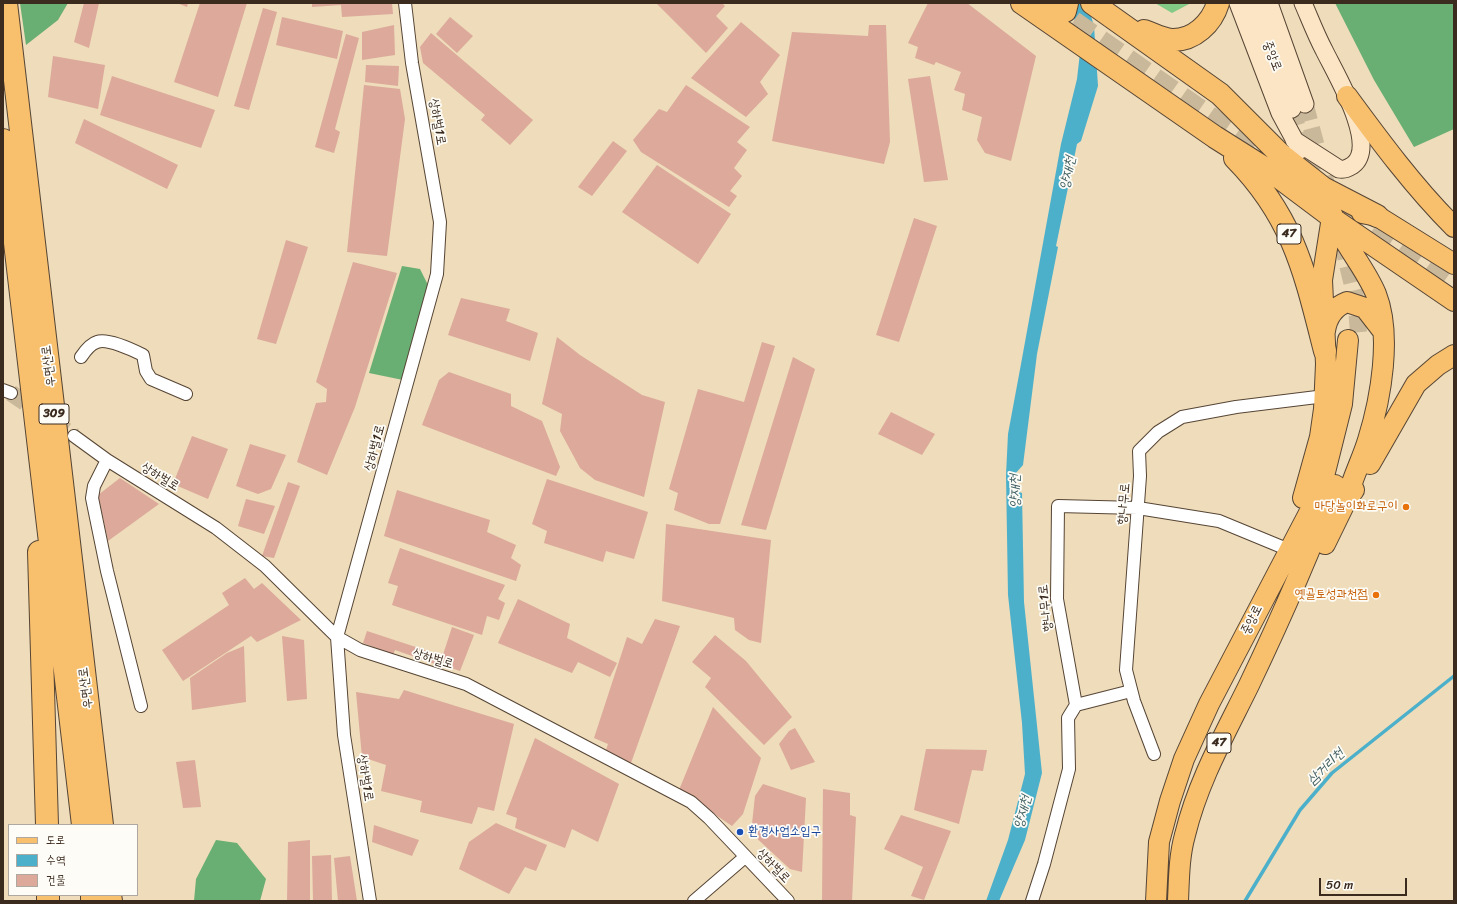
<!DOCTYPE html>
<html>
<head>
<meta charset="utf-8">
<style>
  body { margin:0 }
  #map { position:relative; width:1457px; height:904px; overflow:hidden; background:#eedcba; font-family:Sriracha,"Poor Story",sans-serif }
  canvas { display:block }
  .frame { position:absolute; inset:0; border:4px solid #3b2a1e; pointer-events:none }
  .legend { position:absolute; left:8px; top:824px; width:130px; height:72px; box-sizing:border-box; background:#fdfcf7; border:1px solid #afa8a0; margin:0; padding:5px 7px; list-style:none; font-size:12px; color:#3b2a1e }
  .legend li { display:flex; align-items:center; gap:8px; height:20px }
  .legend b { width:20px; border:1px solid #afa8a0 }
  .scale { position:absolute; left:1319px; top:878px; width:88px; height:18px; box-sizing:border-box; border:2px solid #3b2a1e; border-top:0; padding-left:5px; font-size:12px; line-height:14px; white-space:nowrap; color:#3b2a1e; -webkit-text-stroke:3px #fdfcf7; paint-order:stroke }
</style>
</head>
<body>
<div id="map">
<canvas width="1457" height="904"></canvas>
<div class="frame"></div>
<ul class="legend">
<li><b style="height:5px;background:#f8bf6c"></b>도로</li>
<li><b style="height:11px;background:#4cb0cb"></b>수역</li>
<li><b style="height:11px;background:#dca99b"></b>건물</li>
</ul>
<div class="scale">50 m</div>
</div>
<script>
const ctx = document.querySelector('canvas').getContext('2d');
ctx.lineJoin = 'round';
function paint(path, color) { ctx.fillStyle = color; ctx.fill(path, 'evenodd'); }
function strokePath(path, color, width, dash) { ctx.strokeStyle = color; ctx.lineWidth = width; ctx.lineCap = dash ? 'butt' : 'round'; ctx.setLineDash(dash || []); ctx.stroke(path); }
function write(font, color, halo, rows, align = 'center') {
  ctx.font = font + ' Sriracha,"Poor Story",sans-serif'; ctx.lineWidth = 3.5; ctx.setLineDash([]); ctx.textBaseline = 'middle'; ctx.strokeStyle = halo; ctx.fillStyle = color; for (const [text, x, y, turn = 0] of rows) {
    ctx.save(); ctx.translate(x, y); ctx.rotate((+turn || 0) * Math.PI / 180); ctx.textAlign = isNaN(turn) ? turn : align; if (halo) ctx.strokeText(text, 0, 0); ctx.fillText(text, 0, 0); ctx.restore();
  }
}
paint(new Path2D(`
  M1155 3H1191L1172 13Z`), '#82ca86');
paint(new Path2D(`
  M20 3H68L58 20 26 45Z
  M1335 3H1454V129L1414 147 1374 80Z
  M402 266 420 269 428 285 403 380 369 373Z
  M216 840 237 843 266 879 260 901H194L196 879Z`), '#69ae73');
paint(new Path2D(`
  M1070 3H1087L1094 26 1098 86 1081 141 1077 144 1056 246 1058 247 1037 354 1023 465 1015 474 1019 492 1022 493 1024 602 1042 773 1025 840 999 901H986L1008 840 1025 774 1022 723 1008 595 1006 475 1008 434 1021 364 1061 144 1077 79 1081 44Z`), '#4cb0cb');
strokePath(new Path2D(`
  M1245 901 1300 810 1332 773 1454 676`), '#4cb0cb', 3.5);
paint(new Path2D(`
  M84 3H99L89 48 74 42Z
  M177 3H188L187 7Z
  M200 3H247L218 97 174 82Z
  M312 3H392L393 14 342 17 341 5 312 7Z
  M656 3H722L725 6 716 16 728 28 706 53Z
  M928 3H967L1036 56 1011 161 985 153 977 140 982 117 962 110 965 94 954 90 961 72 936 62 934 65 915 58 918 47 908 43Z
  M263 8 277 12 249 110 234 106Z
  M282 17 343 31 337 59 276 45Z
  M450 17 473 36 457 53 436 34Z
  M741 22 780 55 760 82 768 94 746 117 691 78Z
  M394 25 395 55 362 60V32Z
  M869 25H886L890 142 884 164 772 141 792 32 868 36Z
  M431 33 533 120 510 145 481 120 485 115 423 63 420 47Z
  M346 34 359 38 335 129 340 132 334 153 315 147Z
  M53 56 105 65 98 109 48 97Z
  M366 65 399 66 398 86 365 82Z
  M112 76 215 110 201 148 100 115Z
  M930 76 948 180 924 182 908 79Z
  M364 85 400 89 405 119 387 256 347 252Z
  M686 85 750 127 737 142 747 150 734 168 742 176 730 191 737 196 729 207 641 152 633 140 659 109 667 112Z
  M84 119 178 165 167 189 75 143Z
  M613 141 627 151 592 196 578 187Z
  M657 165 731 214 698 264 622 212Z
  M914 218 937 226 899 342 876 335Z
  M286 240 308 247 276 344 257 339Z
  M353 262 397 273 355 407 327 475 297 462 316 403 326 402 327 389 316 382Z
  M461 298 510 309 506 321 538 333 530 361 448 335Z
  M557 337 580 355 642 395 665 402 644 497 595 480 580 468 560 431 562 414 542 404Z
  M762 342 775 346 720 524H709L674 510 678 493 669 489 698 389 744 402Z
  M793 357 815 369 766 530 741 525Z
  M449 372 511 394V406L542 421 560 467 556 476 422 425 439 380Z
  M891 412 935 434 922 455 878 434Z
  M192 436 228 449 208 499 173 484Z
  M250 444 286 455 271 489 258 494 236 486Z
  M120 478 159 504 108 541 98 495Z
  M547 479 648 512 634 559 606 551 603 562 544 543 547 531 532 524Z
  M288 482 300 486 274 558 262 556Z
  M397 490 490 520 487 532 516 545 511 558 521 565 516 581 384 536Z
  M246 499 275 506 264 534 238 526Z
  M666 524 771 540 761 643 749 640 735 630 734 618 662 601Z
  M400 548 505 585 498 599 505 603 499 620 487 616 482 635 392 605 398 586 388 583Z
  M245 578 254 589 262 583 301 620 257 642 251 636 183 681 162 650 229 605 222 593Z
  M518 599 570 624 567 638 617 663 610 677 578 662 572 673 498 643Z
  M655 619 680 626 631 763 606 750 608 744 594 738 627 637 642 644Z
  M452 627 474 635 460 671 440 664Z
  M367 631 440 655 438 665 395 650 393 655 363 643Z
  M715 635 746 661 792 717 764 745 705 687 711 678 692 662Z
  M282 636 304 640 307 699 287 701Z
  M244 646 246 702 192 710 190 678 227 653Z
  M404 690 514 724 494 811 478 807 472 824 420 812 422 801 381 791 386 765 362 757 356 692 399 699Z
  M713 707 761 758 743 814 732 826 679 790Z
  M795 728 815 762 791 770 779 744 789 731Z
  M535 738 619 784 598 842 572 829 565 848 515 828 517 818 506 814Z
  M926 749 987 750 983 771 972 770 959 824 914 810Z
  M195 760 201 807 183 808 176 762Z
  M763 784 806 798 802 872 790 869 751 833 755 796Z
  M823 789 850 793V815L856 817 852 901H822Z
  M901 815 951 831 924 900 911 896 923 867 884 849Z
  M496 823 547 845 536 871 525 867 509 894 459 869 469 842Z
  M374 825 419 840 412 856 372 842Z
  M310 840V901H287L288 842Z
  M331 855 332 901H313L312 856Z
  M350 856 357 901H338L334 858Z`), '#dca99b');
strokePath(new Path2D(`
  M1305 104 1330 197
  M1292 109 1313 184
  M1342 242 1356 300 1359 340
  M11 393 74 436`), '#cab89b', 17, [17, 8]);
strokePath(new Path2D(`
  M1046 3 1280 166
  M1318 193 1454 289`), '#cab89b', 22, [22, 11]);
const street = new Path2D(`
  M81 357C85 351 90 344 97 342 107 338 133 350 143 355L146 371 151 379 186 394
  M3 390 11 393
  M74 436 107 460 216 528 265 566 337 637 360 650 466 684 691 802 709 818 788 901
  M107 460 94 486 92 498 107 571 141 706
  M1131 691 1076 705 1057 599 1058 506 1138 508 1219 521 1282 547
  M1154 754 1134 701 1126 670 1140 476 1139 451 1158 432 1182 417 1236 407 1325 396
  M370 901 344 735 337 637 437 274 440 222 412 63 405 3
  M694 901 745 857
  M1032 901 1044 864 1069 769 1068 718 1076 705`);
const secondary = new Path2D(`
  M1238 3 1280 113 1300 150
  M1254 3 1292 109
  M1269 3 1305 104
  M1294 140 1339 169C1345 170 1348 168 1353 165 1379 145 1335 73 1324 50 1316 35 1310 19 1303 3`);
const primary = new Path2D(`
  M1347 96C1380 141 1414 187 1454 227
  M1331 211C1340 241 1364 265 1376 294 1392 335 1381 398 1368 440 1362 460 1352 478 1347 499
  M1362 213 1377 216 1454 264
  M1337 221 1454 301
  M1325 331C1327 317 1334 307 1347 302L1365 308 1382 330
  M1370 464 1416 384 1438 365 1454 355
  M1303 498 1320 437 1324 409 1326 364 1322 280 1332 217
  M1325 544 1347 499 1354 490
  M1156 901 1159 842 1170 801 1184 759 1209 704 1320 492 1342 404 1348 340
  M1178 901C1179 879 1179 856 1185 835 1198 781 1225 734 1249 685 1280 620 1310 553 1335 485`);
const highway = new Path2D(`
  M6 3 102 825
  M1022 3 1215 137 1280 178 1332 217
  M1092 3 1220 94 1281 155 1323 188 1377 216
  M1036 8 1056 15 1065 11 1067 3
  M1144 31C1153 34 1162 39 1171 40 1194 41 1212 23 1218 3
  M3 140 83 825
  M1235 158C1294 218 1305 273 1325 351
  M39 552 47 825
  M92 895V901
  M110 895 111 901
  M48 901V895`);
strokePath(street, '#564535', 14);
strokePath(secondary, '#564535', 19);
strokePath(primary, '#564535', 22);
strokePath(highway, '#564535', 24);
strokePath(street, '#fff', 12);
strokePath(secondary, '#fce5c4', 17);
strokePath(primary, '#f8bf6c', 20);
strokePath(highway, '#f8bf6c', 22);
for (const [x, y, r, color] of [
  [1406,507,4,"#e8710a"],
  [1376,595,4,"#e8710a"],
  [740,832,4,"#1a4fb4"]
]) { const dot = new Path2D(); dot.arc(x, y, r, 0, 2 * Math.PI); ctx.fillStyle = color; ctx.fill(dot); strokePath(dot, '#fdfcf7', 1.5); }
for (const [x, y, w] of [
  [1289,234,24],
  [54,414,30],
  [1219,743,24]
]) { const box = new Path2D(); box.roundRect(x - w / 2, y - 10, w, 20, 3); ctx.fillStyle = '#fdfcf7'; ctx.fill(box); strokePath(box, '#3b2a1e', 1); }
write('bold 12px', '#3b2a1e', null, [
  ["47",1289,234],
  ["309",54,414],
  ["47",1219,743]
]);
write('13px', '#3b2a1e', '#fdfcf7', [
  ["중앙로",1272,56,69],
  ["상하벌1로",437,122,80],
  ["우면산로",49,366,-97],
  ["상하벌1로",375,448,-75],
  ["상하벌로",160,477,32],
  ["향나무로",1124,504,-85],
  ["향나무1로",1046,608,-96],
  ["중앙로",1252,620,-63],
  ["상하벌로",433,659,17],
  ["우면산로",86,688,-97],
  ["상하벌1로",365,778,81],
  ["상하벌로",773,866,46]
]);
write('13px', '#c56008', '#fdfcf7', [
  ["마당놀이화로구이",1398,507],
  ["옛골토성과천점",1368,595]
], 'right');
write('13px', '#164399', '#fdfcf7', [
  ["환경사업소입구",748,832]
], 'left');
write('italic 14px', '#426063', '#fdfcf7', [
  ["양재천",1068,173,-78],
  ["양재천",1015,491,-90],
  ["삼거리천",1326,767,-44],
  ["양재천",1023,812,-75]
]);
</script>
</body>
</html>
